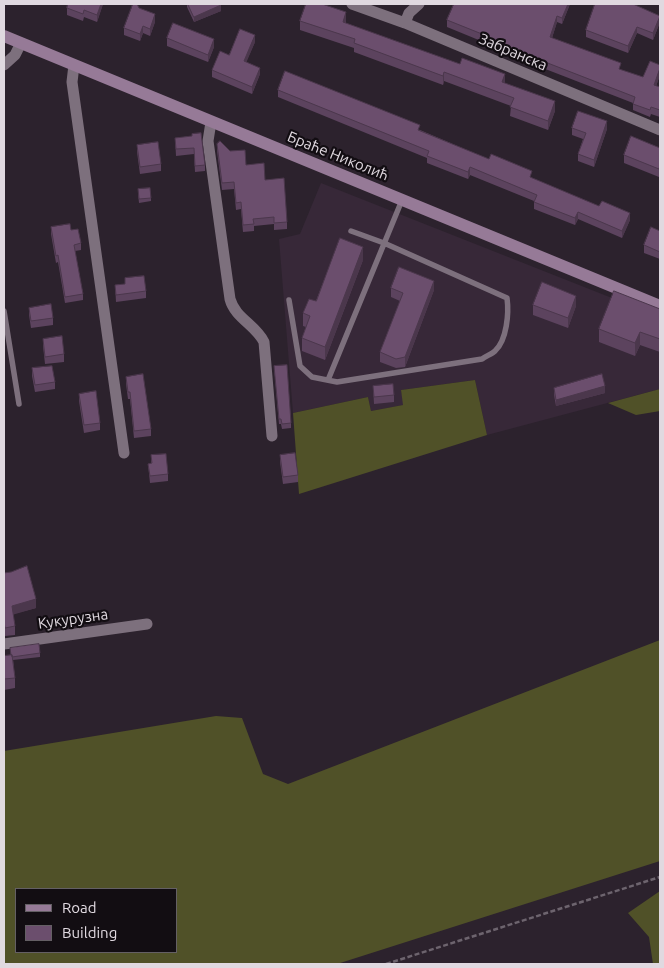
<!DOCTYPE html>
<html>
<head>
<meta charset="utf-8">
<style>
  body { margin:0 }
  #map { position:relative; width:664px; height:968px; overflow:hidden; background:#2c222d; font-family:Ubuntu,sans-serif }
  canvas { display:block }
  .frame { position:absolute; inset:0; border:5px solid #e0d9e0; pointer-events:none }
  .legend { position:absolute; left:15px; top:888px; width:162px; height:65px; box-sizing:border-box; background:#120d12; border:1px solid #645f64; margin:0; padding:6px 9px; list-style:none; font-size:15px; color:#e0d9e0 }
  .legend li { display:flex; align-items:center; gap:10px; height:25px }
  .legend b { width:25px; border:1px solid #645f64 }
</style>
</head>
<body>
<div id="map">
<canvas width="664" height="968"></canvas>
<div class="frame"></div>
<ul class="legend">
<li><b style="height:6px;background:#967a97"></b>Road</li>
<li><b style="height:14px;background:#6b4e6d"></b>Building</li>
</ul>
</div>
<script>
const ctx = document.querySelector('canvas').getContext('2d');
ctx.lineJoin = 'round';
function paint(path, color) { ctx.fillStyle = color; ctx.fill(path, 'evenodd'); }
function strokePath(path, color, width, dash) { ctx.strokeStyle = color; ctx.lineWidth = width; ctx.lineCap = dash ? 'butt' : 'round'; ctx.setLineDash(dash || []); ctx.stroke(path); }
function write(font, color, halo, rows, align = 'center') {
  ctx.font = font + ' Ubuntu,sans-serif'; ctx.lineWidth = 4.5; ctx.setLineDash([]); ctx.textBaseline = 'middle'; ctx.strokeStyle = halo; ctx.fillStyle = color; for (const [text, x, y, turn = 0] of rows) {
    ctx.save(); ctx.translate(x, y); ctx.rotate((+turn || 0) * Math.PI / 180); ctx.textAlign = isNaN(turn) ? turn : align; if (halo) ctx.strokeText(text, 0, 0); ctx.fillText(text, 0, 0); ctx.restore();
  }
}
paint(new Path2D(`
  M321 183 660 317V389L487 435 475 380 401 390 404 405 371 411 368 397 293 413 279 239 300 234Z`), '#372838');
paint(new Path2D(`
  M475 380 487 435 299 494 293 413 368 397 371 411 403 405 401 390Z
  M660 389V411L636 415 608 403Z
  M660 640V861L337 964H4V751L216 716 242 718 263 774 288 784ZM16 889H176V952H16Z
  M660 891V964H653L649 937 628 913Z`), '#505128');
strokePath(new Path2D(`
  M386 964 660 877`), '#6d646e', 2.5, [5, 2.5]);
strokePath(new Path2D(`
  M289 300 300 366 312 377 337 382 482 359C486 356 492 354 495 351 507 340 509 313 507 298L384 243 351 231
  M4 311 19 404
  M328 380 402 200`), '#7d707d', 5.5);
strokePath(new Path2D(`
  M352 4 405 23 660 130
  M405 23 409 13 419 4
  M4 65 15 55 21 43
  M74 65 72 82 124 453
  M211 122 208 141 230 299C235 318 256 325 264 342L272 436
  M4 644 147 624`), '#7d707d', 11);
strokePath(new Path2D(`
  M4 36 660 306`), '#967a97', 12);
paint(new Path2D(`
  M103 4 97 22 84 17 83 21 67 15V8Z
  M187 4H221V11L194 22 187 7Z
  M525 4H570L562 24 557 22 552 38 621 70 643 77 660 75 656 86 660 87V117L651 114 650 117 633 110V103L486 46V43L447 27V20Z
  M139 8 155 22 150 36 143 33 140 41 124 35V28Z
  M300 21H346V23L505 83 555 111 548 130 510 116 511 106 444 81 443 85 354 52V48L300 30Z
  M660 22 653 40 637 33 628 53 586 37V30Z
  M167 38 214 47 208 62 167 46Z
  M255 42 246 62 260 74 252 94 212 77V70L229 55Z
  M278 90 420 130 630 220 622 238 578 219 575 225 534 209V201L470 175 468 179 427 163V158L278 97Z
  M572 128 607 129 594 167 578 161V154L583 139 572 135Z
  M192 136 205 165V171L195 172 194 154 176 156 175 138Z
  M217 144 230 151 246 165 265 180 287 222V229L274 230V224L254 226V231L243 232 241 209 236 210 234 189 222 190 217 151Z
  M137 145 161 164V171L140 174 137 152Z
  M660 148V173L659 177 624 163V155Z
  M138 193 151 198V201L139 203Z
  M51 227 71 230 81 243V250L75 251 83 294V300L65 303 58 262 56 263 51 234Z
  M660 231V259L644 253V245Z
  M363 260 325 360 302 351V338L306 327 303 326V313Z
  M125 278 146 291V298L116 302 115 285 125 284Z
  M391 288 434 290 405 367 396 368 380 362V352L400 301 391 297Z
  M533 305 576 306 568 328 533 315Z
  M29 308 53 318V325L31 328 29 315Z
  M660 309V352L640 345 635 356 599 342V329Z
  M43 339 64 354V362L45 364 43 346Z
  M274 366 291 423V428L282 429 281 424H279Z
  M32 368 55 382V389L35 392 32 376Z
  M126 377 151 429V436L134 438 130 399H128L126 384Z
  M373 386 394 395V402L374 404Z
  M554 388 605 393 556 406 554 395Z
  M79 394 100 423V430L84 433 79 401Z
  M151 455 168 474V481L150 483 148 464 151 463Z
  M280 455 298 475V482L283 484 280 462Z
  M4 573 36 608 13 614 15 626V635L5 636 4 631Z
  M10 648 40 653V657L13 660 15 678V688L4 690V656L11 655Z`), '#5c435e');
paint(new Path2D(`
  M101 4H103L97 22V15Z
  M568 4H570L562 24V18Z
  M221 5V11L194 22V17Z
  M346 12V21L343 31V22Z
  M155 14V22L150 36V29Z
  M557 16V22L550 44V37Z
  M660 16V22L653 40V33Z
  M143 26V33L140 41V34Z
  M637 27V33L628 53V46Z
  M255 35V42L244 68V61Z
  M214 39V47L208 62V55Z
  M260 68V74L252 94V87Z
  M660 68V75L654 92V85Z
  M444 72V81L443 85V76Z
  M505 74V83L502 82Z
  M555 101V111L548 130V121Z
  M607 121V129L594 167V160Z
  M660 165V173L659 177V169Z
  M470 167V175L468 179V172Z
  M578 212V219L575 225V218Z
  M630 213V220L622 238V231Z
  M363 247V260L325 360V347Z
  M434 281V290L405 367V357Z
  M576 296V306L568 328V318Z
  M640 332V345L635 356V343Z
  M605 386V393L556 406V400Z
  M36 599V608L12 615V606Z`), '#4b374c');
const building = new Path2D(`
  M68 4H101L97 15 84 10 83 14 67 8Z
  M133 4H137L139 8 155 14 150 29 143 26 140 34 124 28Z
  M188 4H221V5L194 17Z
  M306 4H322L346 12 343 22 460 64 462 58 505 74 502 82 555 101 548 121 510 107 514 98 444 72 443 76 354 43 355 39 300 21Z
  M454 4H568L562 18 557 16 550 37 621 63 619 69 643 77 650 61 660 65V68L654 85 660 87V110L651 107 650 110 633 104 635 97 486 39 487 36 447 20Z
  M595 4H633L660 16 653 33 637 27 628 46 586 30Z
  M173 23 214 39 208 55 167 38Z
  M240 29 255 35 244 61 260 68 252 87 212 70 220 51 229 55Z
  M285 71 420 125 418 130 489 159 491 154 532 171 530 177 599 206 602 201 630 213 622 231 578 212 575 218 534 202 537 195 470 167 468 172 427 156 429 151 278 90Z
  M578 111 607 121 594 160 578 154 586 133 572 128Z
  M201 133 205 165 195 166 194 148 176 149 175 138 192 136V134Z
  M631 136 660 148V165L659 169 624 155Z
  M220 141 230 151 245 150 246 165 264 163 265 180 284 178 287 222 274 223V217L253 219 254 224 243 225 241 202 236 203 234 182 222 183 217 144Z
  M158 142 161 164 140 167 137 145Z
  M150 188 151 198 139 199 138 189Z
  M70 224 71 230 78 229 81 243 74 245 83 294 65 297 58 255 56 256 51 227Z
  M651 227 660 231V252L644 245Z
  M340 238 363 247 325 347 302 338 310 316 303 313 309 299 316 301Z
  M399 267 434 281 405 357 396 359 380 352 403 293 391 288Z
  M144 276 146 291 116 295 115 285 125 284V278Z
  M542 282 576 296 568 318 533 305Z
  M614 291 660 309V339L640 332 635 343 599 329Z
  M51 304 53 318 31 321 29 308Z
  M62 336 64 354 45 357 43 339Z
  M287 365 291 423 282 424 281 419H279L274 366Z
  M52 366 55 382 35 385 32 368Z
  M143 374 151 429 134 431 130 392H128L126 377Z
  M602 374 605 386 556 400 554 388Z
  M393 384 394 395 374 397 373 386Z
  M96 391 100 423 84 425 79 394Z
  M295 453 298 475 283 477 280 455Z
  M166 454 168 474 150 476 148 464 152 463 151 455Z
  M27 566 36 599 12 606 15 626 5 628 4 622V573L11 572Z
  M39 644 40 653 12 657V655H11L10 648Z
  M12 655 15 678 4 679V656Z`);
paint(building, '#6b4e6d');
strokePath(building, '#4b374c', 1);
write('15px', '#e0d9e0', '#120d12', [
  ["Забранска",513,52,23],
  ["Браће Николић",338,156,22],
  ["Кукурузна",73,619,-8]
]);
</script>
</body>
</html>
